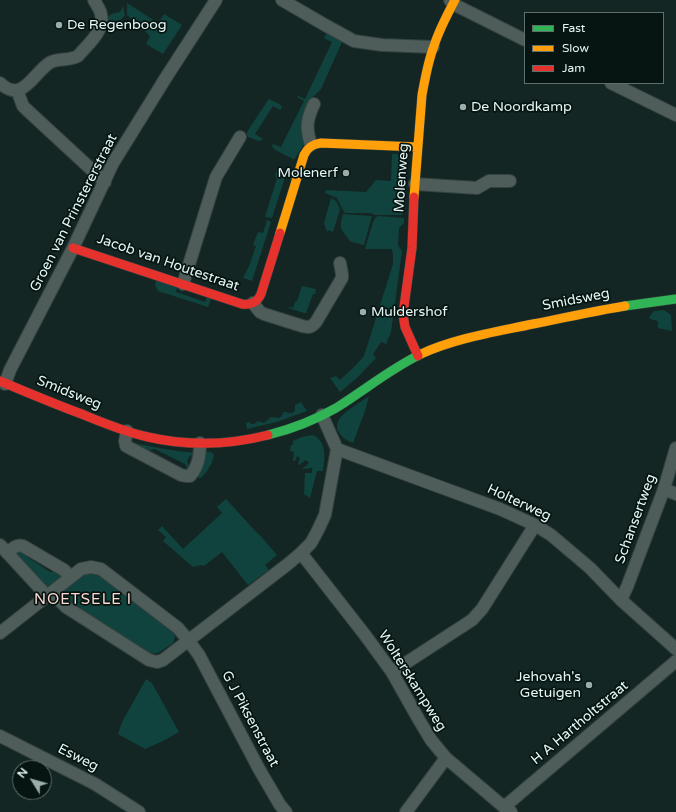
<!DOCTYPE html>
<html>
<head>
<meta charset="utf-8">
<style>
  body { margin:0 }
  #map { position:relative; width:676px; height:812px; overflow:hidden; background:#132624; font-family:"Varela Round",sans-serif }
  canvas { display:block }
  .legend { position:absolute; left:524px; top:12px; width:140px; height:72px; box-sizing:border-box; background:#061412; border:1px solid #5f6f6c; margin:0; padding:5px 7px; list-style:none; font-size:12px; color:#e4f7f3 }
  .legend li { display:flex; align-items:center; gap:8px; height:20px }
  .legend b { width:20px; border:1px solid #5f6f6c }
  .north { position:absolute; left:12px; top:760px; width:40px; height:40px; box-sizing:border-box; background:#061412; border:1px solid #5f6f6c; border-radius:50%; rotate:307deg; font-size:11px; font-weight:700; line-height:16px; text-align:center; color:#e4f7f3 }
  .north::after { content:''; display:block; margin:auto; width:14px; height:18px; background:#9baeab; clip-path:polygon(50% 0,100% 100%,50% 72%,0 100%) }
</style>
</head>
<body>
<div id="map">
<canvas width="676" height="812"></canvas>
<ul class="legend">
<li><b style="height:5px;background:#30b455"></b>Fast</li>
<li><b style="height:5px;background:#ff9f0a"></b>Slow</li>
<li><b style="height:5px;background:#e5322d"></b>Jam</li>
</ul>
<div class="north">N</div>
</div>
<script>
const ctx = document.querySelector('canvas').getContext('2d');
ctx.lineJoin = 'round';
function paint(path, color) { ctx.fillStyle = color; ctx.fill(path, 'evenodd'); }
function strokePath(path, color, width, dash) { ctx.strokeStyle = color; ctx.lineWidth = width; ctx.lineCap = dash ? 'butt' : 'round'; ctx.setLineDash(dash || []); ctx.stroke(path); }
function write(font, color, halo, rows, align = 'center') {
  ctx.font = font + ' "Varela Round",sans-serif'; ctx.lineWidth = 3.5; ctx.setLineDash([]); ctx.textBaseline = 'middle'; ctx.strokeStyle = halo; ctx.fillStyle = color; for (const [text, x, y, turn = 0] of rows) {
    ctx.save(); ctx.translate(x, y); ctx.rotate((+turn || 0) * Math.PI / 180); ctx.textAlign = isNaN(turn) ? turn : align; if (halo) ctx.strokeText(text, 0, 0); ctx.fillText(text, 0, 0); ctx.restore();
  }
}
paint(new Path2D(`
  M127 3 158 23 164 14 182 25 163 54 146 44 150 36 127 15Z
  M123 6 125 15 107 34 108 18C110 13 115 13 120 12Z
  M328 32 341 40 342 42 321 89 311 99 306 141 294 160 293 159 275 150 272 146 273 144 281 147 304 101 297 97 298 96 305 99 332 42 324 38 326 34Z
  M269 99 281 105 282 108 280 110 273 106 255 134 263 139 260 141H259L248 137 247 136V132L268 100Z
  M392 154C399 154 405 154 408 161L405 211 402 215H375L370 213H345L343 210 337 198 325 193 326 190 366 192 376 180 391 181Z
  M288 167 293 171 292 180 285 177 272 218 265 217 277 178 275 176 277 170 285 173Z
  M331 198 336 201 340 209 333 232 328 230 327 232 324 223Z
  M343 214 372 216 371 219 364 245 351 242C342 230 338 230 343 214Z
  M379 216 404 218V223L399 228 398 245 402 251 391 332 386 344 381 342 373 354 376 358 357 378 340 392 330 378 336 376 340 380 355 366 364 356 393 264V255L392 249H365L373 222 376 217Z
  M267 220 271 222 252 281 243 278 250 264 256 246 253 245 258 232 263 233Z
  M156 281 178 285 176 292 205 302 208 294 211 299 208 307 158 291 155 285Z
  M302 286 316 289 315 294H313L306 313H304L288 308 289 307 293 308 295 302 297 301Z
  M664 310 671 315 672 331 658 328V321L650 319 649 317 654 311Z
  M369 396 365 411 353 443C347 441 343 438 340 434 338 431 336 428 337 425 337 415 361 402 369 396Z
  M301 402 307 411 277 422 247 429 246 423 250 422 251 424H254L258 421 264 423 271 417 280 418 284 412H286C290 413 292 415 295 410V405Z
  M312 435C327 440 325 458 323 471H317L310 498 304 494 305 473H312V468L302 469 309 463 306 460 299 465 298 464 300 458 297 456 295 461H293L294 452 290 451 291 445H293V441L302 437Z
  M130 442C152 447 174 451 196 453L190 456 187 461 190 469 189 471 183 470 187 468 185 464 155 449 144 452Z
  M204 452H211L214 455C212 464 208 471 201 478L196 477Z
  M226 499 257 533H258L277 555 265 565 269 570 248 585 222 552 204 566 202 565 193 567 163 541 166 537 158 530 162 526 183 549 222 513 217 507Z
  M20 551 26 553V556L50 572 55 571 63 575 49 586H46L15 556Z
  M102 572 173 630 175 637 173 643 158 653 150 654 138 648 63 596 62 589 83 573Z
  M146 679 152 683 179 732 163 741 145 749 118 734 122 722Z`), '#10433d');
const street = new Path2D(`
  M282 0 325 25 354 41 382 45 433 47
  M450 0 453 4 525 40
  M0 83C23 105 34 71 51 62 59 58 69 61 78 56 88 44 105 31 101 14 100 9 96 4 94 0
  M611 83 676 115
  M17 90 23 106 26 109 105 182
  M311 145C306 128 306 121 314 104
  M415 184 477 188 489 181H510
  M183 284 216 177 240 137
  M253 303 260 312 264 314 302 326C309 328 312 327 316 322L342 278V274L340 263
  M5 384 10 370 73 248 113 163 165 79 216 0
  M127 431 125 441 126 446 181 475 186 476H190C199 466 200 454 200 443
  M337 449 500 509 535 525 551 535 590 568 621 600 676 649
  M664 489 676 494
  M0 545 47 596 81 569 91 567 101 569 178 628 188 640 199 655 259 769 280 805 286 812
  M7 553C12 549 16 544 23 546L64 570 71 577
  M301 553 365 635 392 672 419 720 431 740 446 758 504 807 511 812
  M52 593 66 607 149 660 157 662 163 660 288 564 301 553 311 543 318 530 325 515 337 449 322 415
  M621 600 627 587 664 489 676 448
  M0 633 47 596
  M392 672 472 620 482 609 535 525
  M0 736 95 784 139 812
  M504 807 676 661
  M406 812 446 758`);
const fast = new Path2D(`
  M625 306 676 299
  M268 435C292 429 315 420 336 408 365 390 390 369 421 354`);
const slow = new Path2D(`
  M414 197 422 95C425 79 428 61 434 46 439 30 447 15 455 0
  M280 233 304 155C308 147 313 144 321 143L418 147
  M421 354C456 338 496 332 533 324 564 318 594 311 625 306`);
const jam = new Path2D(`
  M414 197 412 248 403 314 405 327 418 356
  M73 248 242 304C251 305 257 303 261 294L280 233
  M0 381C26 392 52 403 79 413 101 422 124 432 148 437 187 446 229 445 268 435`);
strokePath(street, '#33413f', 14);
strokePath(fast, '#33413f', 10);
strokePath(slow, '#33413f', 10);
strokePath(jam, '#33413f', 10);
strokePath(street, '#4e5c5a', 12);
strokePath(fast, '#30b455', 9);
strokePath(slow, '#ff9f0a', 9);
strokePath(jam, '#e5322d', 9);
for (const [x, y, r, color] of [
  [59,25,4,"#9baeab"],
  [463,107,4,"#9baeab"],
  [346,173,4,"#9baeab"],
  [363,312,4,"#9baeab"],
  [589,685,4,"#9baeab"]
]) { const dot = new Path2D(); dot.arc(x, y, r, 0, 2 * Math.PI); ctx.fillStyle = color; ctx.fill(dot); strokePath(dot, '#061412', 1.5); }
write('14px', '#e4f7f3', '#061412', [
  ["De Regenboog",67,25],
  ["De Noordkamp",471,107],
  ["Molenerf",338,173,"right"],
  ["Muldershof",371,312],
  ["Jehovah's",581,677,"right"],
  ["Getuigen",581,693,"right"]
], 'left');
write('14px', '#e4f7f3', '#061412', [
  ["Molenweg",402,178,-86],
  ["Groen van Prinstererstraat",74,213,-63],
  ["Jacob van Houtestraat",168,263,19],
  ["Smidsweg",576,300,-11],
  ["Smidsweg",69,393,22],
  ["Holterweg",519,503,25],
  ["Schansertweg",636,519,-70],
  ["Wolterskampweg",412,681,58],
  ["G J Piksenstraat",250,719,62],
  ["H A Hartholtstraat",580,723,-40],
  ["Esweg",78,758,27]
]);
ctx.letterSpacing = '1px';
write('15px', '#fcdad1', '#061412', [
  ["NOETSELE I",83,600]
]);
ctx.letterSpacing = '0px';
</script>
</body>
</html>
